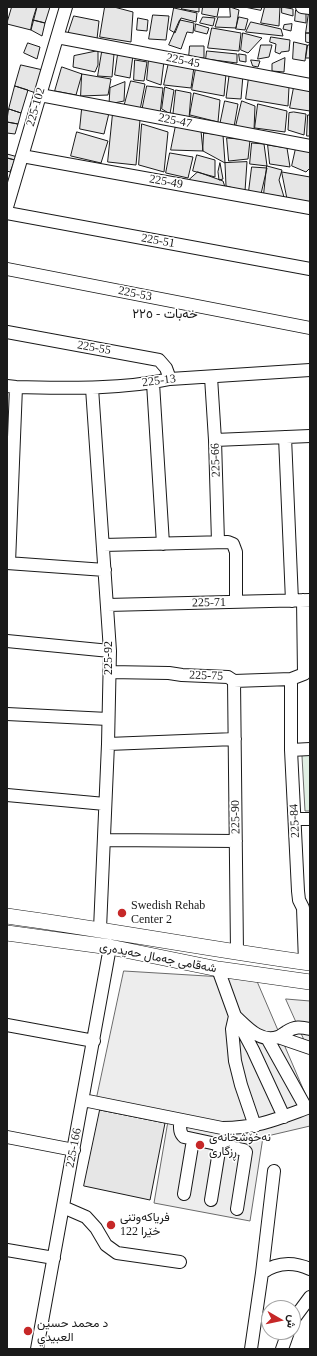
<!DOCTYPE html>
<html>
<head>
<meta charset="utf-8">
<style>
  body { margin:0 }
  #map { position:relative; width:317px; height:1356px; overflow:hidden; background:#fff; font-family:"Times New Roman",Vazirmatn,serif }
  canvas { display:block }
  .frame { position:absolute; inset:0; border:8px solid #1a1a1a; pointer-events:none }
  .north { position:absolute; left:261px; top:1300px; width:40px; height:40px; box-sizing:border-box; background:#fff; border:1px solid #a3a3a3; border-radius:50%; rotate:99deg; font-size:11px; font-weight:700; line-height:16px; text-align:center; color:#1a1a1a }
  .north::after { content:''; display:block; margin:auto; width:14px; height:18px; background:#c62828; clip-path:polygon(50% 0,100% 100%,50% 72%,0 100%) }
</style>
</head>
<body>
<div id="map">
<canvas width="317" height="1356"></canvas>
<div class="frame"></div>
<div class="north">ش</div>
</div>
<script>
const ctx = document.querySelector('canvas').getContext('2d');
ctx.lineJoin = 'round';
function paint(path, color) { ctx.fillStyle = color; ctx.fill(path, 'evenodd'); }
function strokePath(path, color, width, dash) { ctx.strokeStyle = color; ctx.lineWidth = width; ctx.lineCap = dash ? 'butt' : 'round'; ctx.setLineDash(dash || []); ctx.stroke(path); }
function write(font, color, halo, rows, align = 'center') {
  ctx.font = font + ' "Times New Roman",Vazirmatn,serif'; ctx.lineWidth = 3; ctx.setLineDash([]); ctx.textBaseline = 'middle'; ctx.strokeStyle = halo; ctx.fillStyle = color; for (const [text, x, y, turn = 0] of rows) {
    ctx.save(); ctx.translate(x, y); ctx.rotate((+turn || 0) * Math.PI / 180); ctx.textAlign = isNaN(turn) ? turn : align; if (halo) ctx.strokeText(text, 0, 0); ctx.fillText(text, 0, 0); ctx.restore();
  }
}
const green = new Path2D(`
  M310 755V811H305L302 756Z`);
paint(green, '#e0efe3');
strokePath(green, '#6a6a6a', 1);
const parking = new Path2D(`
  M124 971 256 979 310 1105V1126L263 1137 250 1221 154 1203 168 1121 96 1102Z
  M286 999 310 1001V1053Z`);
paint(parking, '#ededed');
strokePath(parking, '#6a6a6a', 1);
const building = new Path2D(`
  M12 7H37L31 30 7 24Z
  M37 7H50L45 23 33 20Z
  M105 7H114L133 12 131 42 100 37Z
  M182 7H199V12L182 9Z
  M203 7H219L217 17 202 14Z
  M230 7 239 10 236 28 215 27 218 17H230Z
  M245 7H262L261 10Z
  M265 7H280L279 26 261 23Z
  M282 7 293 9V16L282 13Z
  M174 8 197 13 196 22 181 18 175 33 170 30Z
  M296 10 306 12V23L295 21Z
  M309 12H310V33H306Z
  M153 15 169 16 166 40 149 39Z
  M74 16 99 21 97 39 68 34Z
  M203 17 215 18 213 26 200 23Z
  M239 17 248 19 245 30 236 29Z
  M138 18 148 20 147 31 137 30Z
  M33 20 45 23 42 36 31 30Z
  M180 20 194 23 193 33 187 32 181 49 169 45Z
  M251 22 281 29 283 36 246 32Z
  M196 24 209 28 207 34 195 31Z
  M292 24 291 31 283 29 284 25Z
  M212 28 241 33 239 51 208 48Z
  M243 33 262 38 248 53 241 50Z
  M306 33H310V43L306 42Z
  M271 37 290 40 289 51 281 52 280 54 275 52 276 44 270 42Z
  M294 42 307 45 305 61 293 59Z
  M28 43 40 47 37 59 24 53Z
  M261 45H272L269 57 258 59Z
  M308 45H310V58H306Z
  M190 46H204V58L189 57Z
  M98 51V65L95 72 73 67 74 56Z
  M207 51 237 54V63L206 59Z
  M102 52 114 54 112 77 98 76Z
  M118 54 133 55 130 78 115 75Z
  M239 54 246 55V62L240 61Z
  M285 58 284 72 272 71V64Z
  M149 59 164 61 161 85 147 80Z
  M135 60 147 62 144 81 134 80Z
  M251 60 260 61 258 67 253 66Z
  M169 62 194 67 191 88 164 85Z
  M21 65 43 70 36 93 15 86Z
  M62 67 82 74 76 95 55 91Z
  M196 68 226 74 224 96 192 90Z
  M82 74 111 79 108 95 81 96Z
  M243 75 241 99 226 98 229 76Z
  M249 77 289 87 288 106 246 99Z
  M131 81 145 84 140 110 124 107Z
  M125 82 124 101 109 104 110 88Z
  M15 86 28 90 21 113 9 109Z
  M147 86 163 88 160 114 142 111Z
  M165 87 174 90 170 114 162 109Z
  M294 87 310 89V111L290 108Z
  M176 90 191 93 189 119 173 117Z
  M194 93 220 100 218 122 190 115Z
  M225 101 238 104 234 127 220 125Z
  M242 101 255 106 254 130 236 126Z
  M258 104 287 111 285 132 255 128Z
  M9 109 21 113 18 124 7 122Z
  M82 109 109 113 104 134 80 129Z
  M294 112 306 114 304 135 288 130 289 113Z
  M113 113 140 120 136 165 108 162Z
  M308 115H310V136H307Z
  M7 122 18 124 15 134 7 133Z
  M142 124 168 132 164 172 139 165Z
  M176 125 201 131 203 151 171 150Z
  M77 132 108 141 101 163 71 156Z
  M204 133 223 135 225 163 203 151Z
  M227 138 250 140 248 159 229 161Z
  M252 143 264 144 267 166 250 164Z
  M268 145 287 148 290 167 270 164Z
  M296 148 310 150V168L306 172 292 166Z
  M170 153 193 157 188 178 166 173Z
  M7 154 18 157 15 160 7 158Z
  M197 155 215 160V177L193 171Z
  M7 158 15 160 10 172 7 171Z
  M247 162 245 191 226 186 225 163Z
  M220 163 223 179 219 180 218 172Z
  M267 166 282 170 279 180 284 197 264 194Z
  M252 167 267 168 261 194 249 191Z
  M198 172 223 181 225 187 189 180Z
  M282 172 310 177V203L288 202Z
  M100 1110 165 1123 150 1200 84 1186Z`);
paint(building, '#e6e6e6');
strokePath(building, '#1a1a1a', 1);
const minor = new Path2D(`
  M302 7 310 8
  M57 37 310 85
  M40 95 310 146
  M22 156 310 208
  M7 207 66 7
  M7 213 310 269
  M7 269 310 328
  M7 332 159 360 166 368 170 379
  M211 377 215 440 218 542
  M153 383 163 544
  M7 386 16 387C67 388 119 390 170 379L310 370
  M92 388 110 651 108 744 100 929
  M285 437 292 601
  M215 440 310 436
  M103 545 228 542 233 544 236 552V602
  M7 563 105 570
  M9 563 16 387
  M107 605 310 600
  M7 641 110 651
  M109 672 169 673 182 675 228 677 234 681 291 679 304 674 303 600
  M291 679V750L298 891 299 900 303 908 305 962
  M234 681 237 952
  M7 714 108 719
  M108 744 235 739
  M291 750 310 749
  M7 795 105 804
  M296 819H310
  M104 840 236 841
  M218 969 235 1016 253 1050 284 1117
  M7 1025 94 1041
  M278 1037 310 1048
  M267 1038 306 1108
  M83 1100 222 1128C258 1128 277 1119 310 1107
  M180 1120C180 1127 179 1133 184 1137L244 1150 246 1152 237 1209
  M255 1126 241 1085 235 1061 232 1029 235 1016C247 1027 260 1043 278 1037 281 1036 284 1033 286 1032 295 1026 301 1027 310 1029
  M7 1137 74 1150
  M184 1194 193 1140
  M211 1200 220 1145
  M63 1207 86 1217 96 1228 106 1245 117 1253 180 1262
  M7 1250 54 1258
  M262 1273 274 1171
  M293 1320 310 1297
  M37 1349 110 947
  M251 1349 262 1273C277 1262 294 1262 310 1269
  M282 1349 288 1332`);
const major = new Path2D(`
  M7 916C108 930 209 949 310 963
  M7 933 110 947 218 969 310 982`);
strokePath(minor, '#1a1a1a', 14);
strokePath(major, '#1a1a1a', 16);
strokePath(minor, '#fff', 12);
strokePath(major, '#fff', 15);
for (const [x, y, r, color] of [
  [122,913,5,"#c62828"],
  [200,1145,5,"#c62828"],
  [111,1225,5,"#c62828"],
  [28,1331,5,"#c62828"]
]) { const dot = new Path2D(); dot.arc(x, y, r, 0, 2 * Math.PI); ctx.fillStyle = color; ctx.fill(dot); strokePath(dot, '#fff', 1.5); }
write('12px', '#1a1a1a', '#fff', [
  ["225-45",183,61,11],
  ["225-102",36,107,-74],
  ["225-47",175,121,11],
  ["225-49",166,182,10],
  ["225-51",158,241,10],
  ["225-53",135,294,11],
  ["225-55",94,348,10],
  ["225-13",159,381,-7],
  ["225-66",216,460,-92],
  ["225-71",209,603,-1],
  ["225-92",109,658,-90],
  ["225-75",206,676,2],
  ["225-90",236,817,-91],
  ["225-84",295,821,-93],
  ["شەقامی جەمال حەیدەری",158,958,11],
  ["225-166",74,1148,-79]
]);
write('12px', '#1a1a1a', '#fff', [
  ["Swedish Rehab",131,906],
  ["Center 2",131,920],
  ["نەخۆشخانەی",209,1138],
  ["ڕزگاری",209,1152],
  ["فریاکەوتنی",120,1218],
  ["خێرا 122",120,1232],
  ["د محمد حسين",37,1324],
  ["العبيدي",37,1338]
], 'left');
write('13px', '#1a1a1a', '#fff', [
  ["خەبات - ٢٢٥",165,315]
]);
</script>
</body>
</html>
